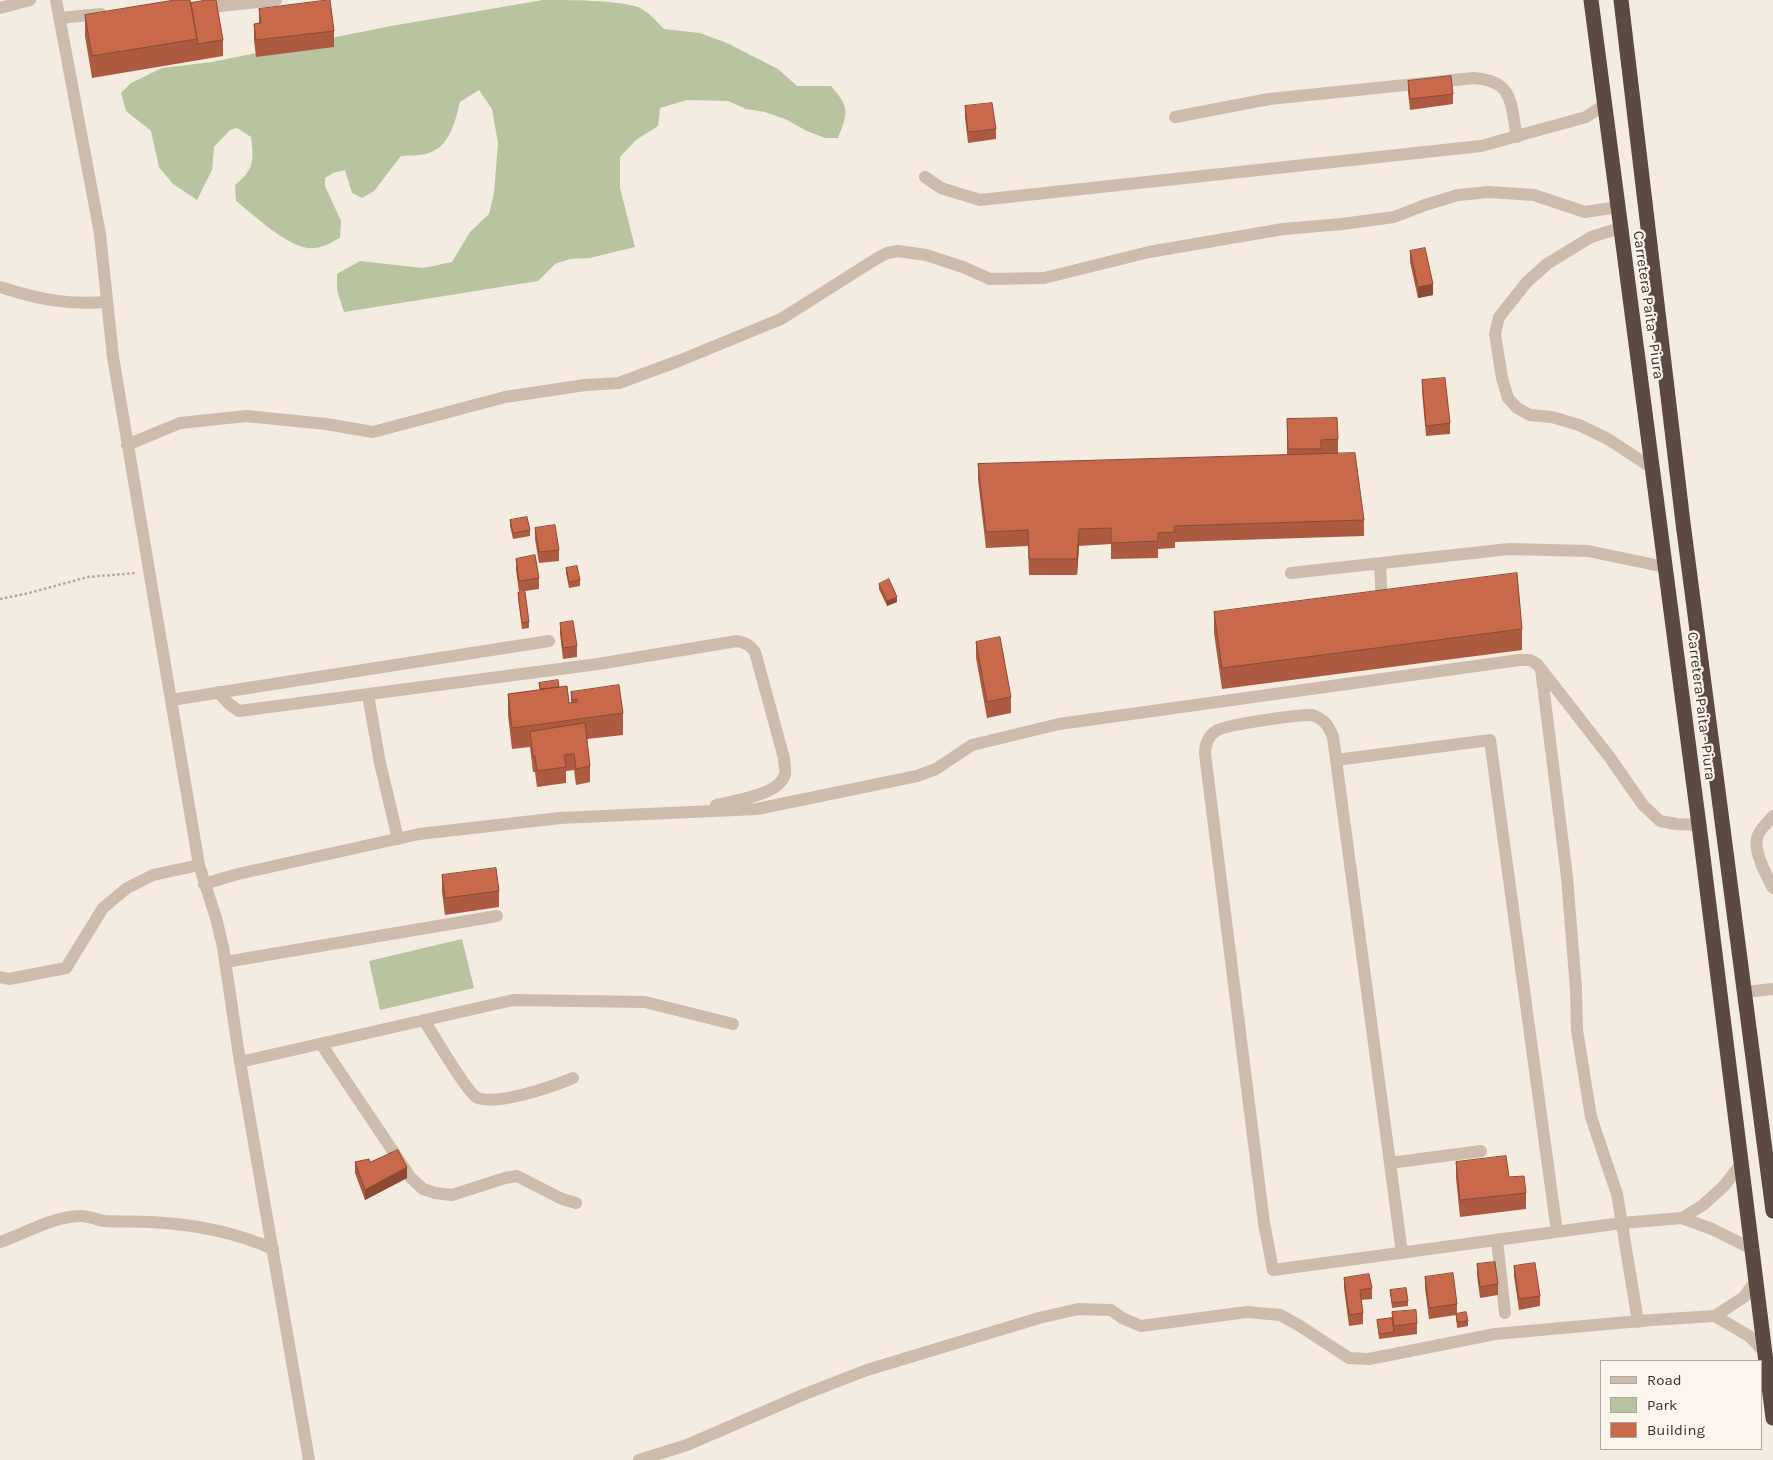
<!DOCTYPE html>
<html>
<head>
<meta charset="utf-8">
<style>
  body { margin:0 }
  #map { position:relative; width:1773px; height:1460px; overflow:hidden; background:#f4ebe1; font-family:Karla,sans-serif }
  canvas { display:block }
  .legend { position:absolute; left:1600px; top:1360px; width:162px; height:90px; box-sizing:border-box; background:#fbf5ee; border:1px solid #aea6a0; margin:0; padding:6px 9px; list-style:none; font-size:15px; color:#3b302b }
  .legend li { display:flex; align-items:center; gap:10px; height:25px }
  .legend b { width:25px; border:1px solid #aea6a0 }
</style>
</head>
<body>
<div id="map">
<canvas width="1773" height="1460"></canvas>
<ul class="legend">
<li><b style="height:6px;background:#cdbbac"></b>Road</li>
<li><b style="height:14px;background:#b8c4a0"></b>Park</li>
<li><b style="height:14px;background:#c8694b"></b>Building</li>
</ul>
</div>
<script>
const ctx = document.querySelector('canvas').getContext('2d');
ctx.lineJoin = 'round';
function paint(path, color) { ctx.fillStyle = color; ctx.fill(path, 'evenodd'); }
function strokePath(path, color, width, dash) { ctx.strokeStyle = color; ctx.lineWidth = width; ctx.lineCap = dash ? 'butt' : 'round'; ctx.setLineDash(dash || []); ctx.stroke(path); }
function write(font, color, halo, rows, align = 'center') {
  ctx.font = font + ' Karla,sans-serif'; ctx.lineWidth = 4.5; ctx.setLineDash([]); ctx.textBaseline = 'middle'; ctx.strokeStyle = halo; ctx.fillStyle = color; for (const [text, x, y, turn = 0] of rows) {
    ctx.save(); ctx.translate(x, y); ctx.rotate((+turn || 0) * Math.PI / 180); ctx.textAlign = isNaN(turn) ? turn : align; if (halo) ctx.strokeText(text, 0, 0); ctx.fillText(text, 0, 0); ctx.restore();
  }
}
paint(new Path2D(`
  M543 0C570 0 615 0 638 7 649 12 656 21 664 29L700 33 727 43 778 69 797 86H831C850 108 848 112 838 138H825L807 131 785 119 765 112 746 109 728 101 687 100 660 108 658 126 636 140 620 157V188L635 247 590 258 570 259 555 264 538 281 344 312 337 290V274L360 261 423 268 452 262 470 232 489 214 494 193 498 143 492 109 479 90 460 102C455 122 450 146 429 153 421 156 410 155 401 156L374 191 362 198 352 193 345 170 333 173 325 178V186L341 221 340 238C332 242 324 247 315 248 292 252 254 215 236 201L235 185C254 170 254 161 251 137L237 128 230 130 214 147 212 170 197 200 173 184 159 167 151 131 126 111 121 93 131 83 162 68 212 62 391 26Z
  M462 939 474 988 380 1010 369 961Z`), '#b8c4a0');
strokePath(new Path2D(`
  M0 599 29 593 88 577 136 573`), '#b9a596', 2.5, [2.5, 2.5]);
strokePath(new Path2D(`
  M56 0 100 234 113 357 171 700 199 865 216 918 223 947 240 1062 309 1460
  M0 8 30 0
  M201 8 276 0
  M59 18 101 14
  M1175 117 1269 99 1474 78C1515 81 1510 104 1517 137
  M925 177 941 188 980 200 1481 146 1586 117 1604 105
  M1620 228 1591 237 1547 264 1527 282 1499 317 1495 334 1502 378 1508 398 1517 408 1530 415 1552 417 1579 425 1608 439 1652 468
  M0 287C37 299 66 305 106 302
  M127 445 180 423 246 416 326 424 373 432 505 397 585 385 619 383 681 360 781 319 876 259 887 253 898 251 926 255 963 267 990 279 1044 278 1149 252 1283 229 1342 224 1394 217 1425 205 1458 195 1489 192 1534 195 1585 212 1618 207
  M1380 564 1382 603
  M1291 573 1509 549 1588 551 1665 567
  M1541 669 1567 877 1576 989 1577 1030 1591 1117 1617 1194 1638 1322
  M218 692 229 704 239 711 598 664 737 641C746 643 750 645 755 652L784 758C784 763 786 770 785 774 780 795 733 801 716 805
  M368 695 380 763 398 839
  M171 700 549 641
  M1336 760 1490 740 1557 1232
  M1773 816C1768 822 1761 828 1758 835 1752 849 1766 875 1773 888
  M204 884 238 874 419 834 560 818 757 809 917 776 936 769 972 745 1059 724 1519 660H1530L1537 664 1608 755 1643 805 1660 821 1676 824 1699 825
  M225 962 497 916
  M0 977 9 979 66 968 103 908 127 888 153 875 199 865
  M1745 992 1773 989
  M424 1020C432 1033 467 1092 476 1097 495 1107 554 1086 573 1078
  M321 1044 411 1178 423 1189 435 1193 452 1195 505 1178 517 1176 562 1199 576 1203
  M240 1062 513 1000 645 1002 733 1024
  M1390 1163 1481 1151
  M1682 1218 1703 1205 1724 1186 1741 1164
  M1497 1240 1505 1313
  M0 1242C26 1233 52 1217 79 1216 88 1215 97 1220 105 1221 121 1222 136 1221 151 1222 192 1224 235 1232 273 1249
  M1402 1253 1333 737C1329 726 1324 719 1312 715 1296 715 1227 724 1216 731 1208 736 1205 745 1205 754L1264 1223 1273 1270 1622 1223 1682 1218 1712 1229 1752 1249
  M1715 1316 1749 1336 1765 1353
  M639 1460 687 1445 805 1394 867 1370 1039 1318 1078 1309 1111 1310 1122 1318 1141 1326 1247 1312 1280 1315 1300 1326 1349 1358 1369 1359 1495 1334 1651 1320 1715 1316 1744 1297 1756 1280`), '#cdbbac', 12);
strokePath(new Path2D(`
  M1591 0 1699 825 1773 1418
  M1621 0 1683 523 1773 1211`), '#5c4a42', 15);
paint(new Path2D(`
  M191 3 223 40V56L92 78 85 36V15Z
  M259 9 334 31V47L256 57 254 40V24L259 23Z
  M1408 81 1453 94V104L1410 110 1408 92Z
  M965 106 996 129V139L968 143 965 117Z
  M1410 251 1433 295 1418 298 1410 262Z
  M1422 380 1450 423V434L1426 436 1422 391Z
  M1287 419 1338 439V453L1364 520V536L1175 542V548L1158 549V558L1111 559V544L1079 546 1077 575H1029L1028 546 986 548 978 480V464L1287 455Z
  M510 520 530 530V536L513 539 510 526Z
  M535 528 559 550V561L539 563 535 539Z
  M516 559 539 578V589L519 592 516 570Z
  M566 568 580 580V586L569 588 566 573Z
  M879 584 897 602 887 606 879 589Z
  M518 593 529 622V628L522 629 518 598Z
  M1214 612 1522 629V650L1222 689 1214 633Z
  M560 623 577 646V657L563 659 560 634Z
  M976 642 1011 697V713L987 718 976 658Z
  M539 683 559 687 569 703H571V692L623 713V735L587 739 590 766V782L576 785 574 770 566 771V783L537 787 535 772H533L530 747 512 749 508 715V694L540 690Z
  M442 875 499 891V907L445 915 442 892Z
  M355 1162H370L407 1178 365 1200 355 1173Z
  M1456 1162 1509 1177 1526 1193V1209L1460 1217 1456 1178Z
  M1477 1264 1498 1284V1295L1480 1298 1477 1275Z
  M1514 1266 1540 1296V1306L1519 1310 1514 1276Z
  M1425 1277 1457 1304V1314L1468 1321V1326L1457 1328 1456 1315 1429 1319 1425 1288Z
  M1344 1278 1372 1288V1299L1361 1300 1363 1313V1324L1349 1326 1344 1288Z
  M1390 1290 1408 1301V1306L1392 1308Z
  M1392 1312 1417 1323V1334L1379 1339 1377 1320 1392 1318Z`), '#ac5a40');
paint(new Path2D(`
  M1433 284V295L1418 298V287Z
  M1079 529V546L1077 575V559Z
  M897 597V602L887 606V601Z
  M407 1167V1178L365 1200V1190Z`), '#8c4a34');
const building = new Path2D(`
  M175 0H190L197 39 92 56 85 15Z
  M207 0H216L223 40 197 44V39L191 3Z
  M330 0 334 31 256 40 254 24 261 23 259 9Z
  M1451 76 1453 94 1410 99 1408 81Z
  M992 103 996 129 968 132 965 106Z
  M1425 248 1433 284 1418 287 1410 251Z
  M1445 378 1450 423 1426 426 1422 380Z
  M1337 418 1338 439 1321 440V449H1288L1287 419Z
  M1355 453 1364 520 1174 526 1175 532 1158 533V541L1111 543V528L1079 529 1077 559H1029L1028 530 986 532 978 464Z
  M527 517 530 530 513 533 510 520Z
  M555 525 559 550 539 552 535 528Z
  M535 555 539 578 519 581 516 559Z
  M577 566 580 580 569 582 566 568Z
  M1517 573 1522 629 1222 668 1214 612Z
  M889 579 897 597 887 601 879 584Z
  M525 592 529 622 522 623 518 593Z
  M573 621 577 646 563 648 560 623Z
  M1000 637 1011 697 987 702 976 642Z
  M558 680 559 687 540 689 539 683Z
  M619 685 623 713 512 728 508 694 567 686 569 703 577 702V699L572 700 571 692Z
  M585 723 590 766 576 769 574 754 564 755 566 767 537 771 535 756H533L530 732Z
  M496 868 499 891 445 898 442 875Z
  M398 1150 407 1167 365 1190 355 1162 369 1159 370 1162Z
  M1506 1156 1509 1177 1524 1176 1526 1193 1460 1200 1456 1162Z
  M1495 1262 1498 1284 1480 1287 1477 1264Z
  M1535 1263 1540 1296 1519 1299 1514 1266Z
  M1453 1273 1457 1304 1429 1308 1425 1277Z
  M1369 1274 1372 1288 1360 1290 1363 1313 1349 1315 1344 1278Z
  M1406 1288 1408 1301 1392 1303 1390 1290Z
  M1416 1310 1417 1323 1394 1326 1392 1312Z
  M1466 1312 1468 1321 1457 1322 1456 1314Z
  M1392 1318 1394 1332 1379 1334 1377 1320Z`);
paint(building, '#c8694b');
strokePath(building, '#8c4a34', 1);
write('15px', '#3b302b', '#fbf5ee', [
  ["Carretera Paita - Piura",1648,305,82],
  ["Carretera Paita - Piura",1701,706,83]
]);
</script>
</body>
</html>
